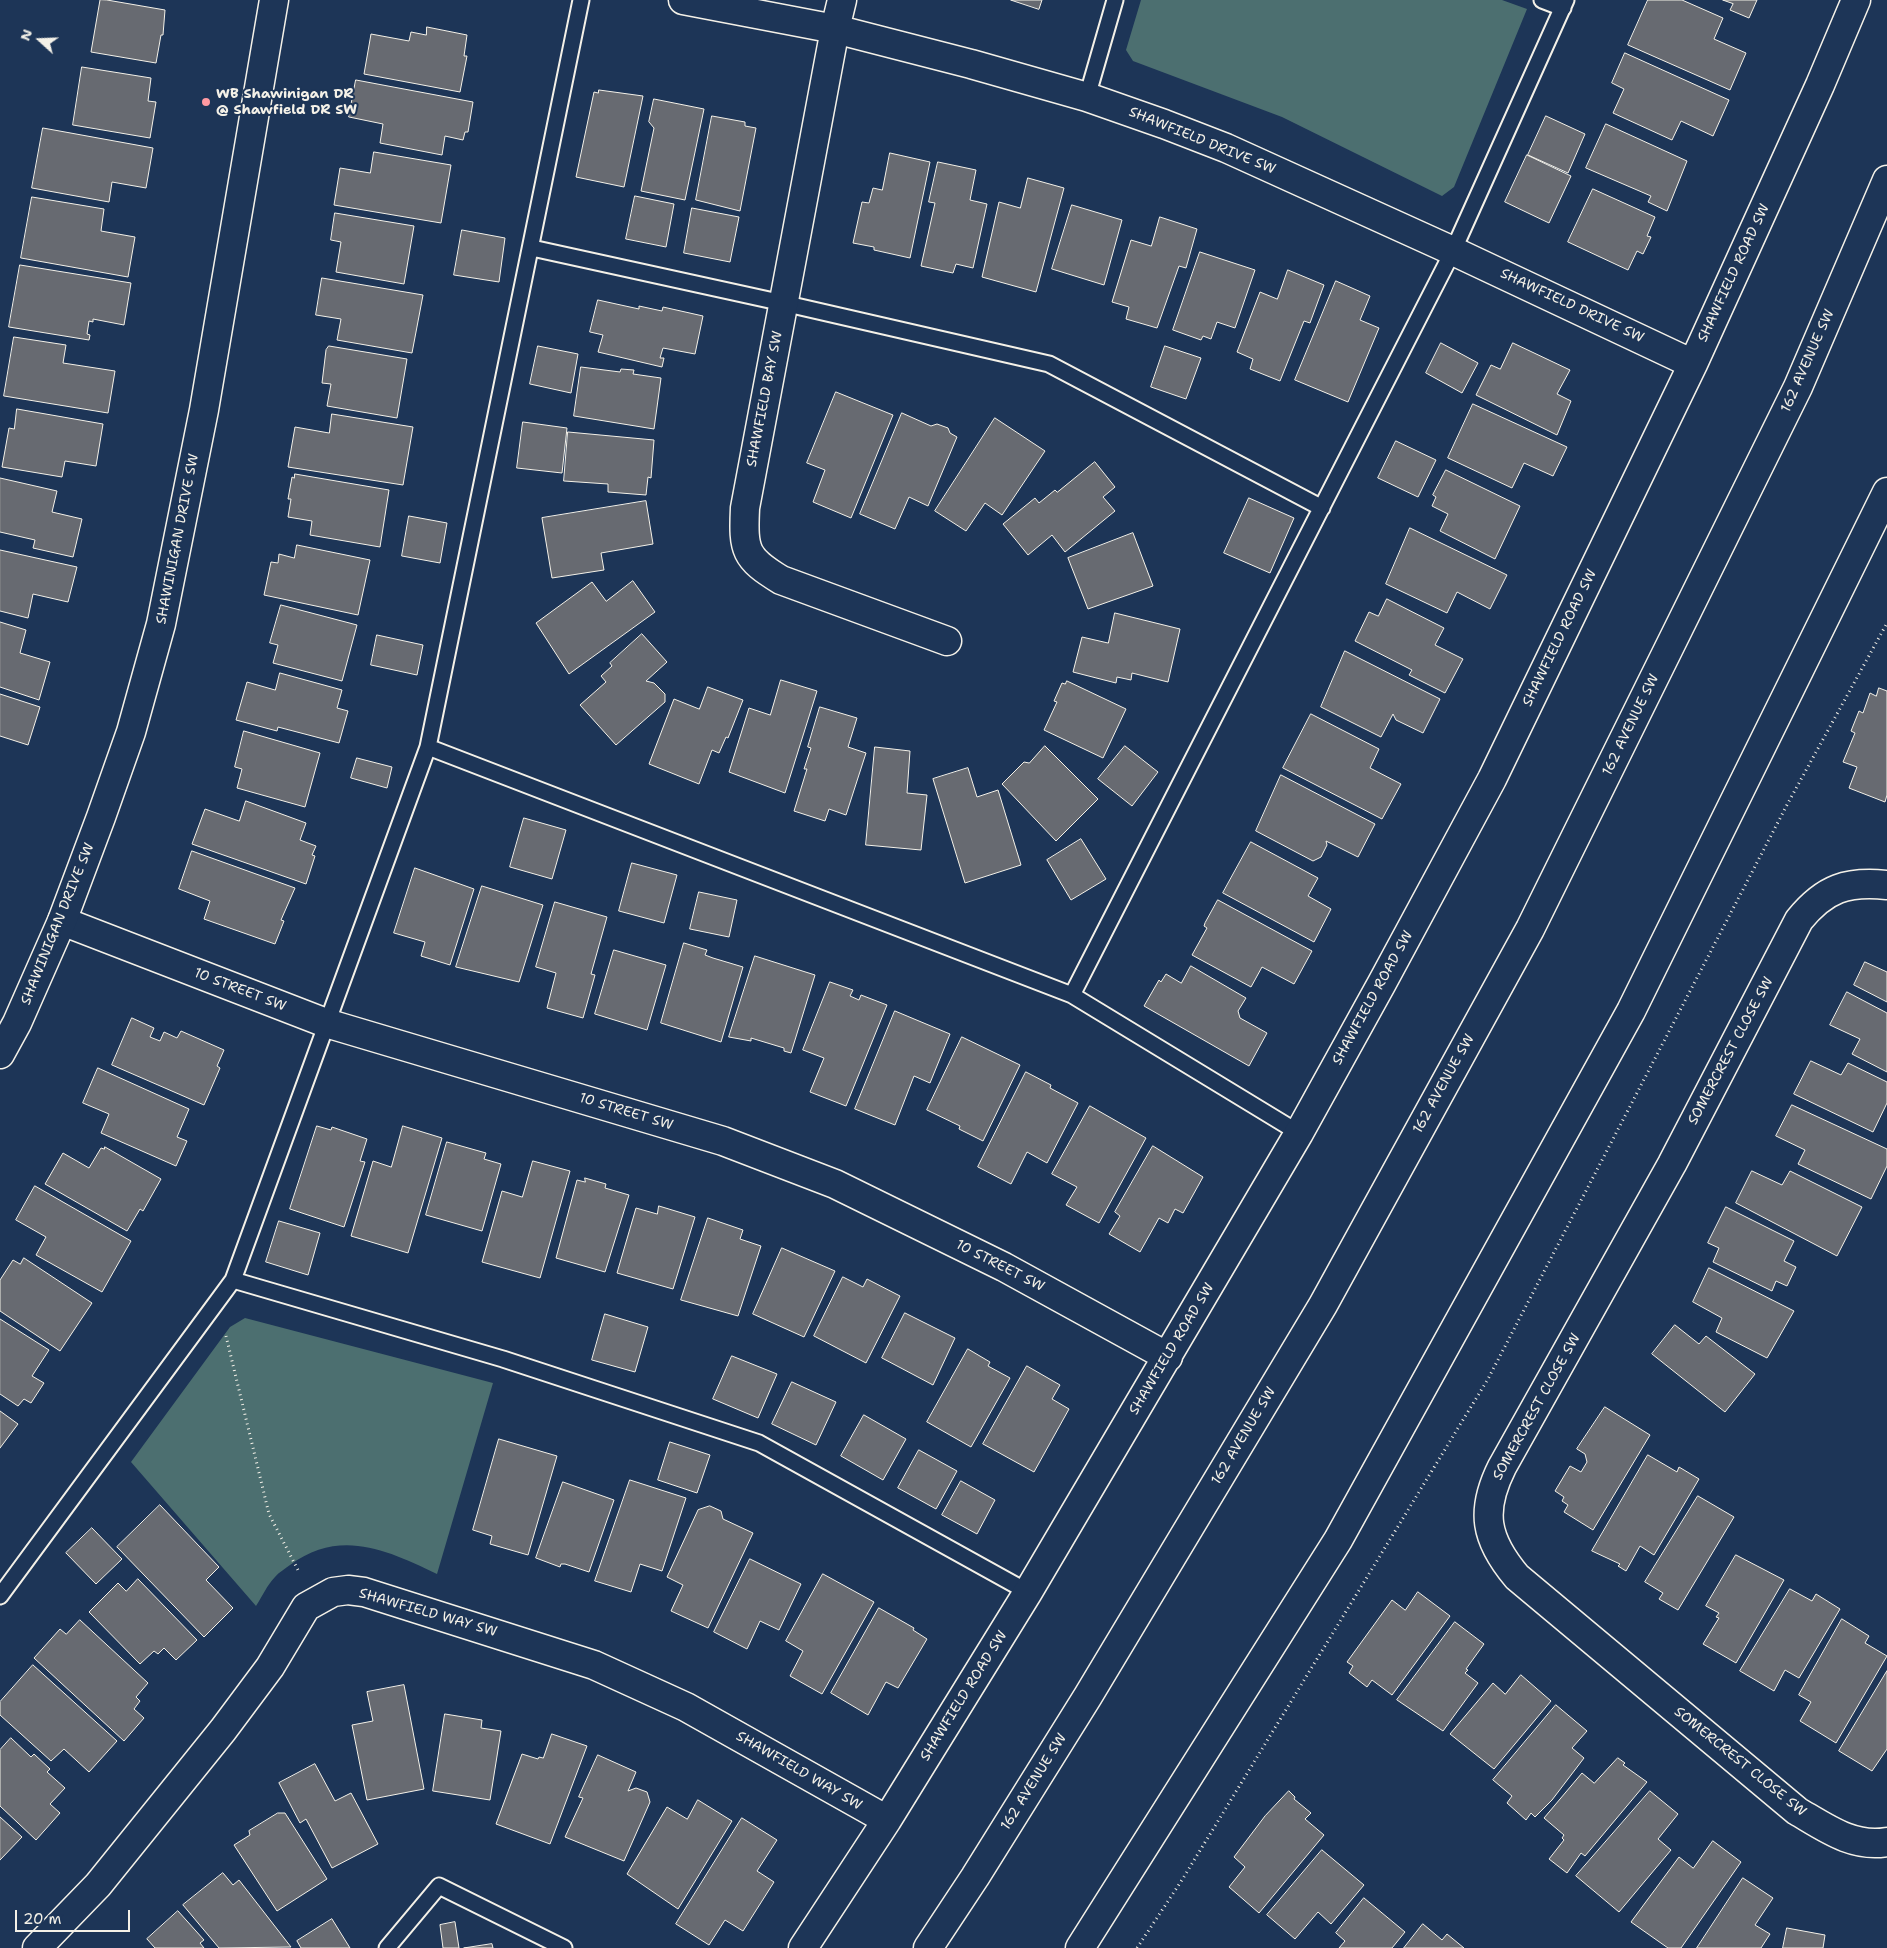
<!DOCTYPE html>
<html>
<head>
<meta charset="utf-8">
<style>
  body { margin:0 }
  #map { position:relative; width:1887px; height:1948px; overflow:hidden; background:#1d3557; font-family:"Shantell Sans",sans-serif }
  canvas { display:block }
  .north { position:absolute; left:15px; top:15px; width:50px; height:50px; -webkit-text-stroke:4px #1d3557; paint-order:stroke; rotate:290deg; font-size:14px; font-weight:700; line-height:20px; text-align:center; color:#f4f1e8 }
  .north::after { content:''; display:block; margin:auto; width:18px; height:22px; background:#f4f1e8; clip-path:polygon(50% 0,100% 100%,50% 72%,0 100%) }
  .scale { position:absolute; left:15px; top:1910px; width:115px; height:22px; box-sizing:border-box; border:2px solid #f4f1e8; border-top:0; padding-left:6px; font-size:15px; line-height:18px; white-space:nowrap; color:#f4f1e8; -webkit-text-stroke:4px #1d3557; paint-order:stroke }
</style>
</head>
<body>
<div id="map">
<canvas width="1887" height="1948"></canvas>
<div class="north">N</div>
<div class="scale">20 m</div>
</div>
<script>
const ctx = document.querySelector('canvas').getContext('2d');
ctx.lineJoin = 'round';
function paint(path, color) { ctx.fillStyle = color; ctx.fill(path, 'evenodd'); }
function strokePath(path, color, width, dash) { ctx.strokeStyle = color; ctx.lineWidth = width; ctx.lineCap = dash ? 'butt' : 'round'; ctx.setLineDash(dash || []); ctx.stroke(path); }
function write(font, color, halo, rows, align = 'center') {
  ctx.font = font + ' "Shantell Sans",sans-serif'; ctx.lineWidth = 4; ctx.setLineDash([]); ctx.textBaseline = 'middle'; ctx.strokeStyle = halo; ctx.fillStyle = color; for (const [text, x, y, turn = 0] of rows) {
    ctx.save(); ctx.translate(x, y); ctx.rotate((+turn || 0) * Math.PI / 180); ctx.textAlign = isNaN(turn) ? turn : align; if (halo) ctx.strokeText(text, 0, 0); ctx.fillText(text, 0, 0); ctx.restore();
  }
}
paint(new Path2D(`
  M1141 0H1502L1527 9 1454 187 1442 196 1282 117 1133 61 1126 50Z
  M245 1318 493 1383 437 1574C387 1550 340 1528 290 1565 285 1569 279 1572 275 1577 267 1585 262 1597 256 1606L131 1462 230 1327Z`), '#4c6f70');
const building = new Path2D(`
  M107 0 165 10 163 35H161L156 63 91 52 100 0Z
  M1011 0H1042L1039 9Z
  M1648 0H1682L1723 18 1714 39 1746 53 1730 90 1628 45Z
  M1723 0H1757L1749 18 1730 10 1733 4Z
  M427 27 467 35 464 56H467L460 92 364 74 371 34 409 41 411 32 426 35Z
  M1625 53 1729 100 1713 136 1681 121 1672 140 1613 113 1624 89 1612 83Z
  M82 67 151 78 148 101 156 102 150 138 73 125Z
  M356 80 473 102 468 132H465L463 140 445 136 442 155 380 143 383 124 349 117Z
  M599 90 643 96 624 187 576 177 594 92 598 93Z
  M654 99 704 109 685 200 641 191 654 128 649 122Z
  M712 116 745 122V126L756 128 740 211 696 200Z
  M1546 116 1585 134 1568 173 1528 155Z
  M1606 124 1687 161 1667 211 1648 202 1651 196 1586 168Z
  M43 128 153 148 146 188 112 182 109 202 32 188Z
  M374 152 451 165 441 223 334 205 340 168 370 173Z
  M890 153 930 162 910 258 874 250V247L853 243 862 202 869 203 873 188 882 190Z
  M1527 155 1571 176 1549 223 1505 202Z
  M938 162 976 170 970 200 987 204 973 268 956 264 953 273 921 266 935 203 929 202Z
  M1028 178 1064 188 1036 292 982 277 999 202 1020 208Z
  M1593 189 1655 217 1647 236 1651 237 1643 254 1637 251 1628 270 1568 242Z
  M635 196 674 204 666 247 626 239Z
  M32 197 104 209 101 231 135 237 128 277 21 258Z
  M1072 205 1122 220 1104 285 1052 269Z
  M692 208 739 217 730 262 684 253Z
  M335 213 414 226 404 284 336 272 341 242 331 240Z
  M1160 217 1197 229 1186 268 1179 266 1157 328 1126 319 1129 307 1112 302 1131 240 1151 246Z
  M462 230 505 238 499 282 454 275Z
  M1200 252 1255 270 1235 328 1217 322 1211 339 1203 336 1201 340 1173 330Z
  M20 265 131 283 124 325 93 319V322L89 321 87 334 90 335 89 340 9 327Z
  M1288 270 1324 285 1310 323 1304 321 1280 381 1250 369 1253 359 1237 352 1260 292 1277 299Z
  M322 278 423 295 412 353 337 340 341 319 316 315Z
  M1336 281 1370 296 1360 320 1379 328 1348 402 1295 380Z
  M598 300 639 309V306L662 311 663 307 703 316 695 354 663 348 660 358H664L662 367 598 352 603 335 590 332Z
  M14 337 66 345 63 363 115 371 108 413 4 396Z
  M1441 343 1478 363 1462 393 1426 373Z
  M1513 343 1570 370 1557 394 1571 401 1557 435 1476 395 1491 365 1500 369Z
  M329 346 407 359 397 418 327 406 331 384 322 383 326 350Z
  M538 346 578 354 571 393 530 384Z
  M1165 346 1201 358 1186 399 1151 387Z
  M581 367 620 372 621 369 634 370 633 374 661 378 654 429 574 416Z
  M836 392 893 415 851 518 813 502 825 470 807 463Z
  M1473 404 1567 447 1553 476 1524 463 1512 488 1448 458Z
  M17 409 103 424 96 466 65 461 62 477 2 467 9 428 14 429Z
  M902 413 931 426 937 424 948 428 950 433 957 437 928 506 909 497 895 529 860 514Z
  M332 414 413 427 403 485 288 467 295 427 329 433Z
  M995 418 1045 451 1002 515 985 503 966 531 935 511Z
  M523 422 567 428 562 473 517 468Z
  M568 432 654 440 651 478 648 477 646 495 608 492V484L564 481Z
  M1396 441 1436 460 1418 497 1378 478Z
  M1095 462 1115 487 1103 497 1115 511 1065 552 1052 535 1028 555 1003 524 1035 498 1039 503 1055 490 1057 492Z
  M1446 470 1520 506 1495 559 1440 531 1448 514 1432 506 1436 497 1433 495Z
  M295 474 389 490 380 547 310 535 312 521 288 517 291 499H288L292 477 294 478Z
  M0 478 57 491 52 512 82 519 73 557 33 548 35 540 0 532Z
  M1249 498 1294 518 1270 573 1224 553Z
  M646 501 653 544 601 553 604 570 552 578 542 518Z
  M409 516 447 523 440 563 402 556Z
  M1410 528 1507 575 1490 609 1457 592 1447 613 1386 584Z
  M1133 533 1153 586 1088 609 1068 558Z
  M297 545 370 560 358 615 264 595 271 562 278 563 279 554 294 558Z
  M0 550 77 567 68 602 33 594 28 618 0 611Z
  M633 581 655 612 569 674 536 623 592 582 606 601Z
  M1387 599 1444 628 1435 645 1463 659 1445 693 1409 675 1412 670 1355 641 1369 612 1378 616Z
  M281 605 357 625 342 681 273 663 278 645 270 643Z
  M1115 613 1180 629 1168 682 1132 673 1131 680 1117 677 1116 683 1073 672 1082 637 1108 643Z
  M0 622 26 630 20 653 50 662 39 700 0 687Z
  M642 634 667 662 646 681 654 683 665 694V702L616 745 580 705 606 682 601 676 612 666 610 663Z
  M377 635 423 645 417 675 371 665Z
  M1345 651 1440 699 1423 733 1396 720 1393 714 1381 737 1321 707Z
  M280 673 342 690 337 708 348 711 339 743 278 727 277 731 236 720 247 682 275 690Z
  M781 680 817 691 785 793 729 772 749 708 770 715Z
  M1067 681 1126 709 1103 758 1044 730 1057 702 1054 701 1062 683 1065 684Z
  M708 687 743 700 728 738 726 737 719 753 712 750 699 784 649 764 674 699 699 709Z
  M1879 688 1887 691V795L1885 802 1849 788 1857 767 1843 762 1855 733 1851 731 1859 711 1863 713 1870 693 1876 696Z
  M0 694 40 707 28 745 0 736Z
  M820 707 857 718 848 747 866 753 846 815 829 809 825 821 794 811 807 769H804L811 748 808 747Z
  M1311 714 1379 749 1370 768 1401 784 1382 819 1283 768Z
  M244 731 320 753 305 807 237 788 242 769 235 767Z
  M1045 746 1098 799 1056 841 1002 784 1024 762 1029 763Z
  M1125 746 1158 772 1132 806 1098 779Z
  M875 747 910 751 907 793 927 795 921 850 866 845Z
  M357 758 392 767 387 788 351 778Z
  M968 768 977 797 998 790 1021 865 965 883 933 779Z
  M1281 775 1375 824 1358 857 1326 841 1327 845 1321 857 1313 861 1256 831Z
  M246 801 306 823 300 840 316 846 312 855 315 856 306 884 192 844 205 809 239 821Z
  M524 818 566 830 552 879 510 867Z
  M1081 839 1106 879 1071 900 1047 860Z
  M1251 842 1318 878 1308 896 1331 909 1314 942 1223 893Z
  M192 851 295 888 281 920 284 921 275 944 204 919 210 901 179 889Z
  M632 863 677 875 664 923 619 911Z
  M415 868 474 889 450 965 421 956 425 942 394 933Z
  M482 886 543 905 519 982 456 967Z
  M699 892 737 900 729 937 690 929Z
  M1218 900 1312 951 1294 984 1262 967 1251 987 1192 955 1207 928 1204 926 1205 923Z
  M555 902 607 917 591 974 595 975 583 1018 547 1008 556 973 536 967Z
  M684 943 707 950 705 955 713 958 743 967 721 1042 661 1023Z
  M614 950 666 965 647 1030 595 1014Z
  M755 956 815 975 791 1053 784 1051V1048L751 1038V1041L729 1037Z
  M1865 962 1887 972V1002L1854 985Z
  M1191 966 1246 998 1238 1011 1240 1018 1267 1033 1249 1066 1144 1006 1159 980 1161 982 1166 974 1181 983Z
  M830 982 853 990 850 996 859 1000 861 995 887 1005 846 1106 810 1092 824 1058 803 1050Z
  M1847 992 1887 1013V1072L1852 1054 1860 1039 1830 1025Z
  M895 1011 950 1034 930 1083 914 1076 895 1125 855 1109Z
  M132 1018 154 1028 150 1037 160 1041 164 1032 177 1038 181 1031 224 1050 217 1066 220 1068 204 1105 112 1065Z
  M962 1037 1020 1065 983 1141 959 1129 960 1126 927 1110Z
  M1811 1061 1841 1075 1848 1063 1887 1082V1103L1873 1132 1794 1094Z
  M98 1068 189 1109 177 1137 187 1141 176 1166 101 1133 109 1114 83 1103Z
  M1026 1072 1051 1085 1050 1088 1078 1103 1047 1163 1027 1152 1011 1184 978 1167Z
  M1792 1105 1887 1149V1166L1871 1199 1798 1164 1805 1150 1776 1136Z
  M1090 1106 1146 1138 1099 1223 1066 1205 1077 1187 1052 1174Z
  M317 1126 331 1130 332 1127 367 1139 360 1161 365 1162 344 1227 290 1209Z
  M403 1126 442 1138 408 1253 351 1236 373 1161 391 1167Z
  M447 1142 486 1153 484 1159 501 1164 482 1231 426 1215Z
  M1153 1146 1203 1177 1183 1213 1175 1209 1168 1223 1159 1218 1140 1252 1109 1234 1120 1216 1115 1212Z
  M105 1147 161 1179 143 1211 140 1209 127 1231 45 1184 63 1153 89 1168 101 1148 104 1149Z
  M533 1161 570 1171 540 1278 482 1262 502 1191 522 1197Z
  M1752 1171 1782 1185 1790 1171 1862 1207 1837 1256 1736 1203Z
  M585 1178 606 1184 605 1188 629 1195 605 1272 556 1258 577 1180 585 1182Z
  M35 1186 131 1241 102 1292 36 1255 46 1237 16 1220Z
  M659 1206 695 1217 673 1289 617 1273 636 1208 657 1214Z
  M1726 1207 1794 1241 1784 1261 1796 1267 1787 1286 1776 1281 1772 1291 1713 1262 1719 1248 1708 1243Z
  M708 1218 743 1230 740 1239 761 1246 738 1316 681 1300Z
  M279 1221 320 1233 308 1275 266 1262Z
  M782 1248 835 1271 804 1337 753 1314Z
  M24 1258 92 1303 60 1351 0 1311V1280L13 1260 20 1264Z
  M1709 1268 1794 1311 1767 1358 1716 1332 1722 1318 1693 1302Z
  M843 1277 863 1287 867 1279 900 1296 866 1363 814 1336Z
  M905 1313 955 1338 933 1385 882 1358Z
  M605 1314 648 1327 635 1372 592 1360Z
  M0 1319 49 1350 32 1376 44 1383 31 1403 24 1399 18 1406 0 1394Z
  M1675 1325 1699 1344 1706 1336 1755 1374 1725 1412 1652 1354Z
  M968 1349 990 1362 988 1366 1010 1378 971 1447 927 1422Z
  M732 1356 777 1374 758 1418 713 1399Z
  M1027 1366 1060 1385 1052 1399 1069 1409 1034 1472 983 1444Z
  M792 1382 836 1402 816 1445 772 1424Z
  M1605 1407 1650 1435 1593 1530 1564 1512 1568 1505 1562 1501 1564 1497 1555 1491 1570 1466 1581 1472 1587 1462 1585 1454 1577 1449Z
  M0 1411 18 1424 0 1448Z
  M864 1415 906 1439 883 1480 841 1456Z
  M499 1439 557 1456 528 1555 490 1544 492 1536 473 1530Z
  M670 1442 710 1455 697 1493 658 1480Z
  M919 1450 957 1471 936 1509 898 1488Z
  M1648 1455 1677 1472 1679 1467 1699 1479 1654 1555 1640 1546 1626 1571 1618 1566 1620 1564 1592 1551Z
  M630 1480 686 1498 662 1571 640 1564 631 1592 595 1581Z
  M961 1481 995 1500 977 1534 942 1515Z
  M563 1482 614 1500 589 1572 565 1564H561L560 1567 536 1558Z
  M1698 1496 1734 1517 1678 1610 1659 1599 1663 1593 1645 1582Z
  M160 1505 219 1567 206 1580 233 1608 204 1637 117 1547Z
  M710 1506 721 1511 723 1519 753 1533 708 1628 671 1611 683 1585 667 1577 698 1510Z
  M92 1528 122 1559 96 1584 66 1553Z
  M1736 1555 1784 1580 1736 1663 1703 1644 1719 1618 1716 1617 1719 1613 1706 1606Z
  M750 1559 801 1584 779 1630 760 1621 747 1649 714 1632Z
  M823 1574 874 1602 822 1694 790 1676 803 1651 786 1641Z
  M138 1579 197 1640 176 1660 164 1648 158 1654 154 1651 140 1664 89 1612 118 1583 126 1591Z
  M1790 1589 1812 1601 1816 1594 1840 1609 1799 1678 1785 1670 1774 1691 1740 1671Z
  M1418 1592 1450 1616 1392 1695 1372 1680 1367 1687 1349 1673 1353 1666 1347 1662 1392 1600 1405 1610Z
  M879 1608 914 1628 913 1630 927 1639 898 1688 886 1682 868 1715 831 1693Z
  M1842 1619 1869 1636 1865 1643 1887 1656 1836 1743 1800 1721 1811 1702 1799 1695Z
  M80 1620 148 1683 136 1697 140 1701 134 1709 144 1718 124 1741 34 1658 60 1629 66 1634Z
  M1455 1622 1484 1644 1466 1669 1468 1670 1465 1673 1478 1683 1443 1731 1397 1700Z
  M33 1665 117 1741 89 1772 64 1749 51 1761 0 1715V1702Z
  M1887 1671V1749L1872 1771 1839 1751Z
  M1521 1675 1551 1701 1494 1769 1450 1734 1493 1683 1505 1694Z
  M404 1685 424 1789 367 1800 352 1725 373 1721 367 1692Z
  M1556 1705 1587 1731 1572 1748 1584 1758 1552 1800 1535 1817 1531 1813 1526 1820 1507 1803 1512 1796 1493 1780Z
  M445 1714 482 1720 481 1728 501 1731 490 1800 433 1791Z
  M552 1734 587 1746 550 1844 496 1824 522 1754 538 1759 539 1757 543 1758Z
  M11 1738 31 1757 34 1754 50 1769 47 1772 65 1788 50 1804 60 1813 36 1840 0 1806V1750Z
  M598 1755 636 1772 628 1791 636 1788 647 1792 650 1802 624 1861 565 1837 583 1798 579 1797Z
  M1618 1758 1625 1763 1623 1765 1647 1782 1585 1856 1581 1853 1567 1873 1549 1859 1564 1840 1562 1838 1564 1835 1544 1818 1582 1773 1594 1783Z
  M315 1764 335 1801 351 1793 378 1844 332 1868 306 1819 300 1823 279 1783Z
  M1289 1791 1295 1797 1294 1799 1311 1813 1305 1819 1324 1835 1259 1913 1229 1887 1245 1867 1234 1857 1265 1816Z
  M1650 1791 1678 1814 1658 1839 1671 1850 1619 1912 1576 1876Z
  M698 1800 732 1821 678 1909 627 1874 667 1807 687 1819Z
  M278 1813H285L327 1879 277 1911 234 1845 250 1835 249 1831Z
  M0 1817 22 1837 0 1860Z
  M742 1818 777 1840 757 1871 774 1882 743 1931 725 1920 709 1945 676 1924Z
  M1713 1841 1741 1862 1681 1948H1668L1631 1922 1679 1857 1693 1868Z
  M1322 1850 1364 1885 1331 1924 1318 1912 1295 1939 1267 1915Z
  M223 1873 233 1885 239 1880 291 1947 219 1948 183 1905Z
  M1743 1878 1773 1898 1755 1925 1770 1934 1761 1948H1697Z
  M1364 1898 1405 1932 1392 1948H1339L1345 1941 1336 1933Z
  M178 1911 204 1940 200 1943 204 1948H155L147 1939Z
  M332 1919 350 1948H301L297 1941Z
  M455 1922 459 1948H443L440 1925Z
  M1423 1924 1442 1940 1447 1934 1464 1948H1404Z
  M1787 1928 1825 1935 1823 1948H1783Z
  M492 1944 493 1948H464Z`);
paint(building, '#676a71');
strokePath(building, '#f4f1e8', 1);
const service = new Path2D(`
  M1542 0 1563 8
  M1087 97 1115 0
  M532 248 783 303 1049 364 1322 508
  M428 747 1072 995 1299 1133
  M1072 995 1453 251 1566 0
  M233 1280 503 1359 759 1443 1028 1592
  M0 1596 233 1280 428 747 581 0
  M387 1948 439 1886 564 1948`);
const minor = new Path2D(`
  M683 0 835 29 971 64 1087 97 1164 124 1226 148 1453 251 1693 364
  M842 0 835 29 745 508C743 551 745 558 781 580L947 641
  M1887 885C1847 881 1825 888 1799 920L1672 1164 1502 1467C1480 1511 1485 1539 1517 1577L1797 1811C1826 1828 1853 1848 1887 1842
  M62 921 326 1023 723 1141 835 1184 1004 1267 1168 1357
  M37 1948 98 1885 223 1730 270 1667 306 1607 333 1592 348 1590 364 1592 594 1665 686 1707 887 1820
  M803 1948 887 1820 1028 1592 1299 1133 1382 983 1492 779 1693 364 1820 85 1856 0`);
const tertiary = new Path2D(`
  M0 1054 17 1023 62 921 101 817 131 732 161 624 204 410 274 0`);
const secondary = new Path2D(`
  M928 1948 975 1877 1088 1696 1323 1305 1530 929 1798 387 1887 180
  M1080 1948 1338 1540 1631 1011 1887 492`);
strokePath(service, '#f4f1e8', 19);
strokePath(minor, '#f4f1e8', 31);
strokePath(tertiary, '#f4f1e8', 31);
strokePath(secondary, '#f4f1e8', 31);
strokePath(new Path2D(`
  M226 1336 269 1514 299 1572
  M1137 1948 1182 1880 1488 1379 1788 803 1887 623`), '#f4f1e8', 3, [1, 4]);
strokePath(service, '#1d3557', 15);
strokePath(minor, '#1d3557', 28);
strokePath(tertiary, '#1d3557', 28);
strokePath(secondary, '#1d3557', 28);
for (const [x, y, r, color] of [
  [206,102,5,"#ff9aa2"]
]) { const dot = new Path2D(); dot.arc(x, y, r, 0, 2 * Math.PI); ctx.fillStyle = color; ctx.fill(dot); strokePath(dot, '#1d3557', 2); }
write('bold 14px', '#f4f1e8', '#1d3557', [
  ["WB Shawinigan DR",216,94],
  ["@ Shawfield DR SW",216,110]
], 'left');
write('14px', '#f4f1e8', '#1d3557', [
  ["SHAWFIELD DRIVE SW",1202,141,22],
  ["SHAWFIELD ROAD SW",1734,273,-65],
  ["SHAWFIELD DRIVE SW",1572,306,25],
  ["162 AVENUE SW",1808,361,-66],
  ["SHAWFIELD BAY SW",765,399,-79],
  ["SHAWINIGAN DRIVE SW",178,539,-79],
  ["SHAWFIELD ROAD SW",1560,638,-64],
  ["162 AVENUE SW",1631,725,-64],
  ["SHAWINIGAN DRIVE SW",58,924,-68],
  ["10 STREET SW",240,990,21],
  ["SHAWFIELD ROAD SW",1373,998,-61],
  ["SOMERCREST CLOSE SW",1731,1051,-62],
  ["162 AVENUE SW",1444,1084,-61],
  ["10 STREET SW",626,1112,17],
  ["10 STREET SW",1000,1266,27],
  ["SHAWFIELD ROAD SW",1172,1349,-59],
  ["SOMERCREST CLOSE SW",1537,1407,-61],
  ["162 AVENUE SW",1244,1436,-59],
  ["SHAWFIELD WAY SW",428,1613,16],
  ["SHAWFIELD ROAD SW",964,1696,-58],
  ["SOMERCREST CLOSE SW",1740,1762,39],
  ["SHAWFIELD WAY SW",799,1771,30],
  ["162 AVENUE SW",1034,1782,-58]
]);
</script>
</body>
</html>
